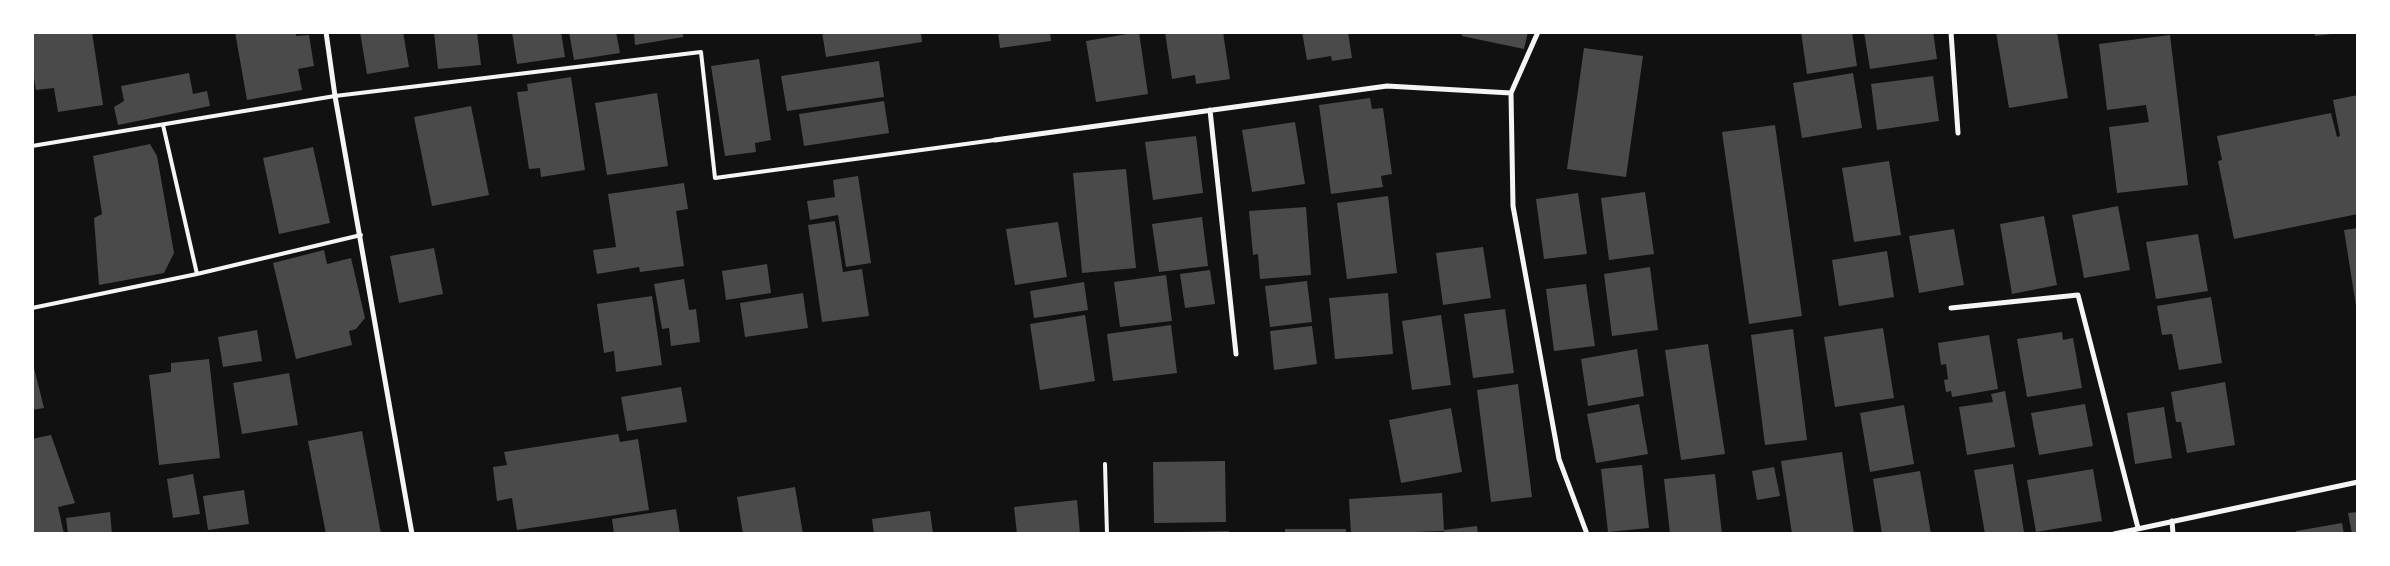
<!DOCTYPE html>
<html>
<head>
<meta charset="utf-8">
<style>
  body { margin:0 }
  #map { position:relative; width:2390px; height:566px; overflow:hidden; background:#111; font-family:Overpass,sans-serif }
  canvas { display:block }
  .frame { position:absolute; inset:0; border:34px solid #fff; pointer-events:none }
</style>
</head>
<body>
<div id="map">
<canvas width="2390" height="566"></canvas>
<div class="frame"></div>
</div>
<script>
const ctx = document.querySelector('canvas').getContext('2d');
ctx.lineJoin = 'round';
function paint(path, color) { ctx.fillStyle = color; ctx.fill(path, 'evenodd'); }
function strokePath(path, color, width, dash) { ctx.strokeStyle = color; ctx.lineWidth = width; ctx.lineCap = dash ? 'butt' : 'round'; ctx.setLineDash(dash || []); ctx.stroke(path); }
paint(new Path2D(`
  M32 32H92L103 105 58 112 54 88 36 90 32 66Z
  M235 32H296V36L309 35 314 66 298 69 302 90 247 100Z
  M360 32H403L409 67 367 74Z
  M434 32H477L481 65 438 69Z
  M512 32H561L565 57 517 64Z
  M569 32H616L620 53 574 60Z
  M634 32H683V37L635 45Z
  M822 32H921L922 42 826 57Z
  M998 32H1050L1051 41 1000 48Z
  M1139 32 1148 94 1096 102 1086 41Z
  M1165 32H1223L1230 79 1196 84 1195 75 1172 79Z
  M1302 32H1348L1352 58 1332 61 1331 56 1307 60Z
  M1461 32H1528L1524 49 1462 36Z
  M1801 32H1852L1857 66 1807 74Z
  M1864 32H1933L1937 59 1870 69Z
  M1996 32H2057L2068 98 2009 108Z
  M2315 32H2332V34L2315 36Z
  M2170 35 2188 185 2117 193 2109 127 2149 122 2146 105 2107 110 2099 44Z
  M1584 48 1643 56 1626 177 1567 169Z
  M759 59 771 140 755 143 756 152 725 156 711 66Z
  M879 61 884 97 787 111 781 76Z
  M189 73 193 94 207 91 210 106 118 125 114 107 124 101 121 86Z
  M1853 73 1862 128 1802 138 1793 83Z
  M1933 76 1939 121 1877 130 1871 84Z
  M571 77 585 170 541 177 540 168 529 169 517 92 528 91 527 84Z
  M657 93 668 166 607 175 595 103Z
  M2358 95V214L2234 239 2218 161 2222 160 2217 136 2331 113 2337 137 2340 136 2333 100Z
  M1370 98 1372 109 1383 108 1392 174 1381 176 1383 187 1331 194 1319 105Z
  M884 101 889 133 804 146 799 114Z
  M471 106 489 195 432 206 414 117Z
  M1295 122 1305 184 1252 192 1242 130Z
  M1775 125 1802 316 1749 324 1722 132Z
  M1196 136 1203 193 1153 200 1145 142Z
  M150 144 157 156 174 253 164 273 99 285 94 218 102 214 93 156Z
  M313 147 330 223 279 234 263 158Z
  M1889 161 1901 235 1854 242 1842 168Z
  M1126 169 1136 268 1082 273 1073 173Z
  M858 176 871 263 846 267 838 215 810 220 807 201 835 197 833 180Z
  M684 183 688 209 676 211 684 266 640 272 639 267 597 274 593 250 616 247 608 194Z
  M1645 192 1654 254 1609 260 1601 198Z
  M1578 193 1587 254 1544 259 1536 199Z
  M1388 196 1397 273 1347 279 1337 203Z
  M2118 206 2130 270 2084 278 2072 215Z
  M1306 207 1311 275 1260 279 1258 254 1253 255 1249 211Z
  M2044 216 2057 285 2012 294 2000 224Z
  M1202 217 1208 266 1159 272 1152 224Z
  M835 221 843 272 862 269 869 316 822 322 808 225Z
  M1058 222 1067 277 1015 285 1006 229Z
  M2358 228V306H2356L2344 230Z
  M1954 229 1964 285 1919 293 1909 236Z
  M2198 234 2208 291 2156 299 2146 242Z
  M1483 247 1491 298 1443 305 1436 253Z
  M434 248 443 294 399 303 390 256Z
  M324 250 327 264 351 258 365 318 356 329 349 331 352 345 296 359 273 263Z
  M1887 251 1894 297 1839 306 1832 260Z
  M767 264 771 293 726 300 722 271Z
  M1650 267 1658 330 1612 336 1604 274Z
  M1210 270 1215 304 1185 308 1180 274Z
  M1166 275 1172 321 1120 327 1114 282Z
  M684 279 689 310 696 309 700 342 671 346 669 328 662 329 654 284Z
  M1307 281 1312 322 1270 327 1265 286Z
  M1084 282 1088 310 1034 318 1030 291Z
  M1586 284 1595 346 1554 351 1546 289Z
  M803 293 808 328 745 337 740 303Z
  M1388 293 1393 354 1335 359 1329 298Z
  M652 296 662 365 616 372 614 351 604 353 597 304Z
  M2211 297 2222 363 2179 370 2172 334 2162 335 2157 306Z
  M1505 309 1514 373 1473 378 1464 314Z
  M1085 315 1095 381 1040 390 1030 324Z
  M1441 315 1451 385 1412 390 1402 321Z
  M1171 325 1177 373 1113 381 1107 334Z
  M1312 326 1317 364 1274 370 1270 331Z
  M1883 328 1894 398 1835 407 1824 337Z
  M1793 329 1807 440 1765 445 1751 335Z
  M257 330 262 361 223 367 218 337Z
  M2062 332 2063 340 2073 338 2082 388 2027 397 2017 339Z
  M1989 335 1998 389 1952 397 1951 391 1946 392 1944 380 1948 379 1946 364 1941 365 1938 343Z
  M1708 344 1725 454 1681 460 1665 350Z
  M1637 349 1644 396 1588 406 1581 359Z
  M209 359 220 458 159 465 149 375 171 372V363Z
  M32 360 44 408 32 410Z
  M289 373 298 425 242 434 233 383Z
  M2225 382 2235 445 2187 453 2181 422H2176L2171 392Z
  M1518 384 1532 497 1491 502 1477 390Z
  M681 387 687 422 627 431 621 397Z
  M2005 391 2015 447 1967 455 1959 407 1993 402 1991 394Z
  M1639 404 1648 454 1596 463 1587 414Z
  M2085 404 2093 446 2039 455 2031 413Z
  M1904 405 1914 464 1870 472 1860 413Z
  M2164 407 2172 458 2135 464 2127 413Z
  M1451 408 1462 472 1401 483 1389 420Z
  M362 431 381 534H326L308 441Z
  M618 434 620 442 638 439 649 510 517 530 512 498 497 501 493 467 507 465 504 452Z
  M51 435 75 503 58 507 64 534H32V439Z
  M1842 452 1854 534H1792L1781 461Z
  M1225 461 1226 522 1154 523 1153 462Z
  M2013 464 2024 532 1985 534 1974 470Z
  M1642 465 1649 528 1608 532 1601 469Z
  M1774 467 1780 496 1757 500 1752 471Z
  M2093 469 2102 521 2036 532 2027 480Z
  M1920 471 1931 534H1882L1873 479Z
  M193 474 200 514 173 518 167 479Z
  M1715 474 1722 534H1670L1664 479Z
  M795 487 803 534H743L737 497Z
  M244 490 249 524 208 530 203 496Z
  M1442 493 1444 531 1351 534 1349 499Z
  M1077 500 1080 534H1017L1014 507Z
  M676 509 680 534H614L612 519Z
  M930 511 933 534H874L872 519Z
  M110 512 112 534H68L66 518Z
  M2358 512V534H2352L2348 513Z
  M2342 523 2344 534H2297L2296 531Z
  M1477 526 1478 534H1445L1444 530Z
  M1285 529H1346V534H1285Z
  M1229 531V534H1184V532Z`), '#4a4a4a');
strokePath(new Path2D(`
  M163 125 197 274
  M32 146 335 96 701 52 715 178 995 140
  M32 308 197 274 361 235
  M1105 464 1107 534`), '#f5f5f5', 4);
strokePath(new Path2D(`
  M326 32 335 96 412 534
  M1538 32 1511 93 1513 206 1559 459 1587 534
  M1951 32 1958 133
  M1210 110 1236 354
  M995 140 1387 86 1511 93
  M1951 308 2078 295 2138 528
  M2172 521 2173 534
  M2114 534 2358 482`), '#f5f5f5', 5);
</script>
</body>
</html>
